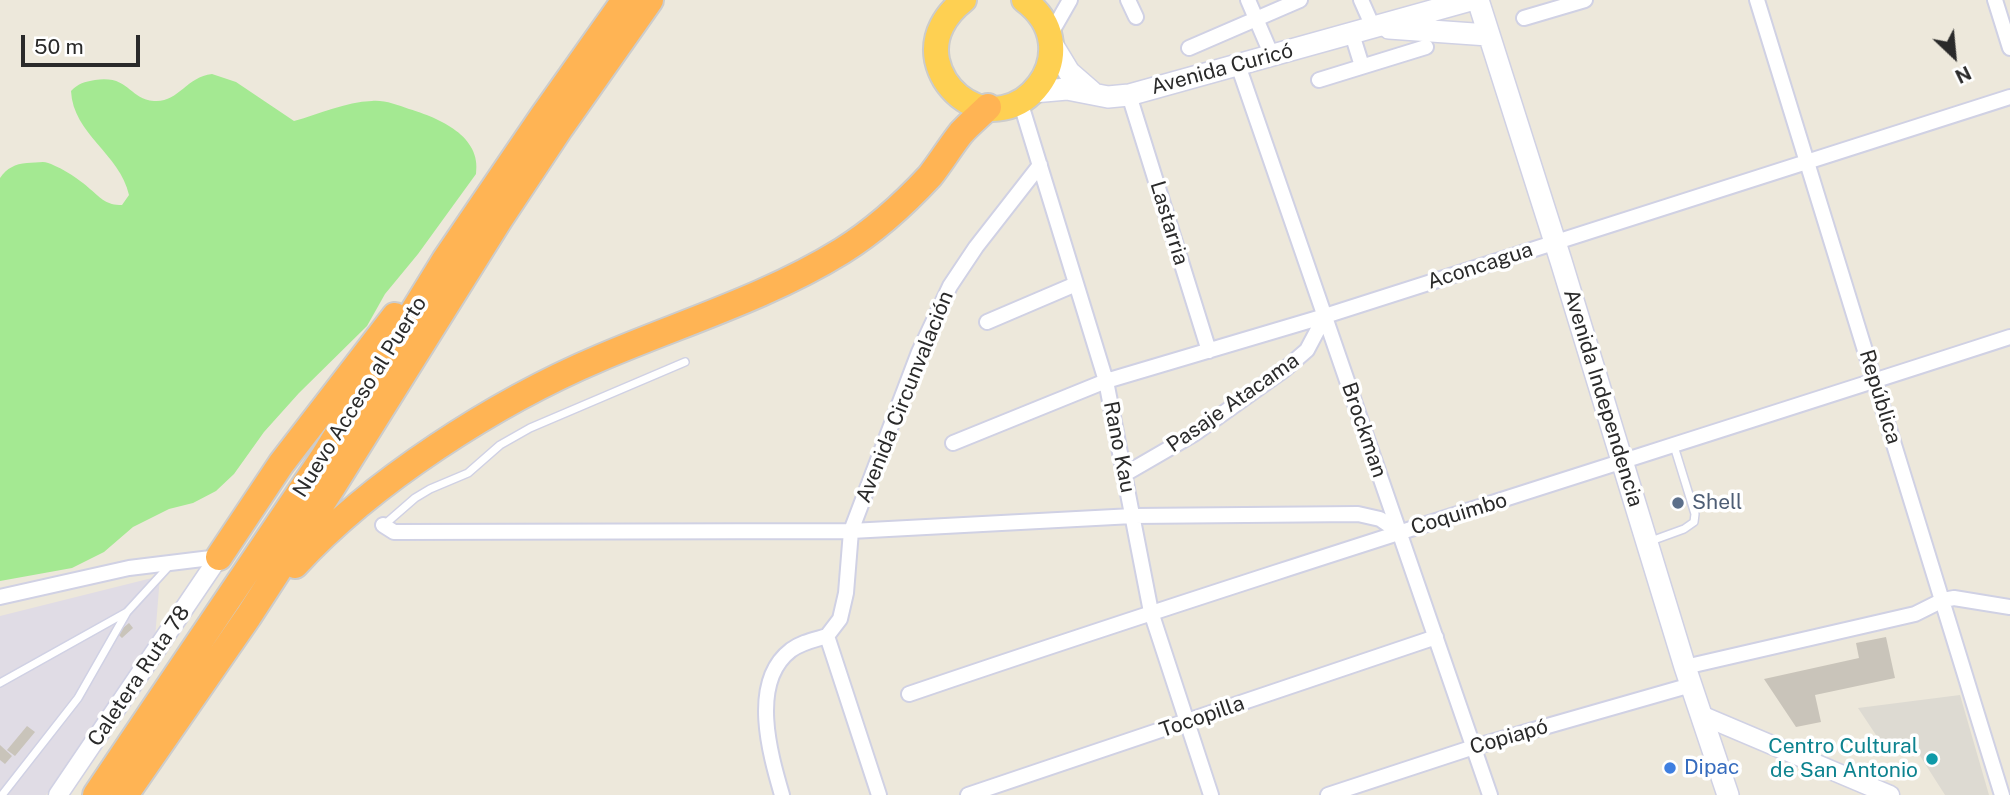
<!DOCTYPE html>
<html>
<head>
<meta charset="utf-8">
<style>
  body { margin:0 }
  #map { position:relative; width:2010px; height:795px; overflow:hidden; background:#ede8db; font-family:"Public Sans",sans-serif }
  canvas { display:block }
  .north { position:absolute; left:1919px; top:21px; width:70px; height:70px; -webkit-text-stroke:5px #fff; paint-order:stroke; rotate:154deg; font-size:19px; font-weight:700; line-height:28px; text-align:center; color:#2a2a2a }
  .north::after { content:''; display:block; margin:auto; width:24px; height:32px; background:#2a2a2a; clip-path:polygon(50% 0,100% 100%,50% 72%,0 100%) }
  .scale { position:absolute; left:21px; top:35px; width:119px; height:32px; box-sizing:border-box; border:4px solid #2a2a2a; border-top:0; padding-left:9px; font-size:21px; line-height:24px; white-space:nowrap; color:#2a2a2a; -webkit-text-stroke:5px #fff; paint-order:stroke }
</style>
</head>
<body>
<div id="map">
<canvas width="2010" height="795"></canvas>
<div class="north">N</div>
<div class="scale">50 m</div>
</div>
<script>
const ctx = document.querySelector('canvas').getContext('2d');
ctx.lineJoin = 'round';
function paint(path, color) { ctx.fillStyle = color; ctx.fill(path, 'evenodd'); }
function strokePath(path, color, width, dash) { ctx.strokeStyle = color; ctx.lineWidth = width; ctx.lineCap = dash ? 'butt' : 'round'; ctx.setLineDash(dash || []); ctx.stroke(path); }
function write(font, color, halo, rows, align = 'center') {
  ctx.font = font + ' "Public Sans",sans-serif'; ctx.lineWidth = 7; ctx.setLineDash([]); ctx.textBaseline = 'middle'; ctx.strokeStyle = halo; ctx.fillStyle = color; for (const [text, x, y, turn = 0] of rows) {
    ctx.save(); ctx.translate(x, y); ctx.rotate((+turn || 0) * Math.PI / 180); ctx.textAlign = isNaN(turn) ? turn : align; if (halo) ctx.strokeText(text, 0, 0); ctx.fillText(text, 0, 0); ctx.restore();
  }
}
paint(new Path2D(`
  M160 576 155 638 46 795H0V616Z`), '#e0dce5');
paint(new Path2D(`
  M212 74 236 82 294 121C320 114 345 102 372 101 385 100 397 105 409 109 439 118 482 136 476 174L418 254 385 294 367 326 299 393 264 432 234 474 216 491 193 503 169 509 133 527 104 552 72 568 0 581V178C7 168 15 164 27 163 32 163 38 162 43 162 55 163 81 180 90 189 102 199 106 205 122 205L129 195C120 154 73 134 71 91 79 83 84 82 95 80 130 75 128 99 154 101 178 103 186 77 212 74Z`), '#a4e992');
paint(new Path2D(`
  M1960 695 1989 795H1945L1915 748 1880 741 1858 708Z`), '#dddad2');
paint(new Path2D(`
  M129 623 133 628 122 638 117 633Z
  M1886 637 1895 678 1815 695 1821 722 1796 727 1764 679 1859 658 1856 643Z
  M27 726 35 732 15 756 7 750Z
  M0 745 12 756 5 764 0 760Z`), '#c9c4ba');
const service = new Path2D(`
  M384 525 415 498 430 489 468 473 500 445 530 428 685 362
  M1651 541 1684 529 1694 522 1695 514 1674 446
  M0 683 127 612
  M2 795 78 698 127 612 170 565`);
const minor = new Path2D(`
  M1128 0 1136 17
  M1248 0 1272 56
  M1361 0 1373 27
  M1757 0 2002 795
  M1995 0 2010 48
  M1524 18 1585 0
  M1352 34 1362 66
  M1050 35 1070 0
  M1189 48 1300 0
  M1238 65 1490 795
  M1319 80 1426 47
  M1129 95 1209 351
  M1020 101 1106 381 1151 612 1211 795
  M987 322 1076 284
  M953 443 1106 381 1325 316 2010 97
  M1125 474 1194 434 1284 370 1307 350 1325 316
  M383 525 394 532 851 531 1133 516 1358 514 1380 519 1399 532
  M0 597 129 568 219 557
  M1685 667 1915 614 1943 600 1954 598 2010 607
  M909 694C1274 570 1643 456 2010 337
  M782 795C770 754 749 682 791 650 802 642 814 640 827 636
  M879 795 827 636 840 619 846 593 851 531 919 352 950 286 976 247 1040 165
  M968 795 1436 637
  M1328 795 1474 747 1691 685`);
const tertiary = new Path2D(`
  M1701 715 1890 795
  M58 795 219 557`);
const secondary = new Path2D(`
  M1478 0 1561 261 1685 667 1728 795
  M1389 28 1488 35
  M1052 44 1069 72 1092 92
  M1033 92 1067 89 1108 97 1129 95 1471 0`);
const trunk = new Path2D(`
  M964 0C946 14 932 35 937 60 940 74 947 86 959 96 1018 143 1092 50 1024 0`);
const motorway = new Path2D(`
  M219 557 281 464 395 316
  M295 565C371 482 496 402 600 358 679 324 768 297 842 251 874 231 904 204 930 176 941 162 950 147 961 133 969 124 979 116 988 107
  M96 795 323 458 445 260 543 116 625 0
  M125 795 248 617 331 489 499 220 560 128 650 0`);
strokePath(service, '#d0d1e4', 10);
strokePath(minor, '#d0d1e4', 18);
strokePath(tertiary, '#d0d1e4', 21);
strokePath(secondary, '#d0d1e4', 24);
strokePath(trunk, '#ccc', 28);
strokePath(motorway, '#ccc', 30);
strokePath(service, '#fff', 7);
strokePath(minor, '#fff', 14);
strokePath(tertiary, '#fff', 18);
strokePath(secondary, '#fff', 21);
strokePath(trunk, '#fed052', 24);
strokePath(motorway, '#ffb454', 26);
for (const [x, y, r, color] of [
  [1678,503,7,"#5c6f8a"],
  [1932,759,7,"#0f9aa8"],
  [1670,768,7,"#3f7fe0"]
]) { const dot = new Path2D(); dot.arc(x, y, r, 0, 2 * Math.PI); ctx.fillStyle = color; ctx.fill(dot); strokePath(dot, '#fff', 2.5); }
write('21px', '#2a2a2a', '#fff', [
  ["Avenida Curicó",1222,69,-15],
  ["Lastarria",1169,223,73],
  ["Aconcagua",1480,266,-18],
  ["Nuevo Acceso al Puerto",360,397,-58],
  ["Avenida Circunvalación",905,397,-68],
  ["República",1880,397,73],
  ["Avenida Independencia",1603,398,73],
  ["Pasaje Atacama",1233,403,-35],
  ["Brockman",1364,430,71],
  ["Rano Kau",1119,447,79],
  ["Coquimbo",1459,514,-17],
  ["Caletera Ruta 78",139,676,-56],
  ["Tocopilla",1202,717,-19],
  ["Copiapó",1509,737,-16]
]);
write('21px', '#4e5e75', '#fff', [
  ["Shell",1692,503]
], 'left');
write('21px', '#0d838f', '#fff', [
  ["Centro Cultural",1918,747],
  ["de San Antonio",1918,771]
], 'right');
write('21px', '#366cbe', '#fff', [
  ["Dipac",1684,768]
], 'left');
</script>
</body>
</html>
